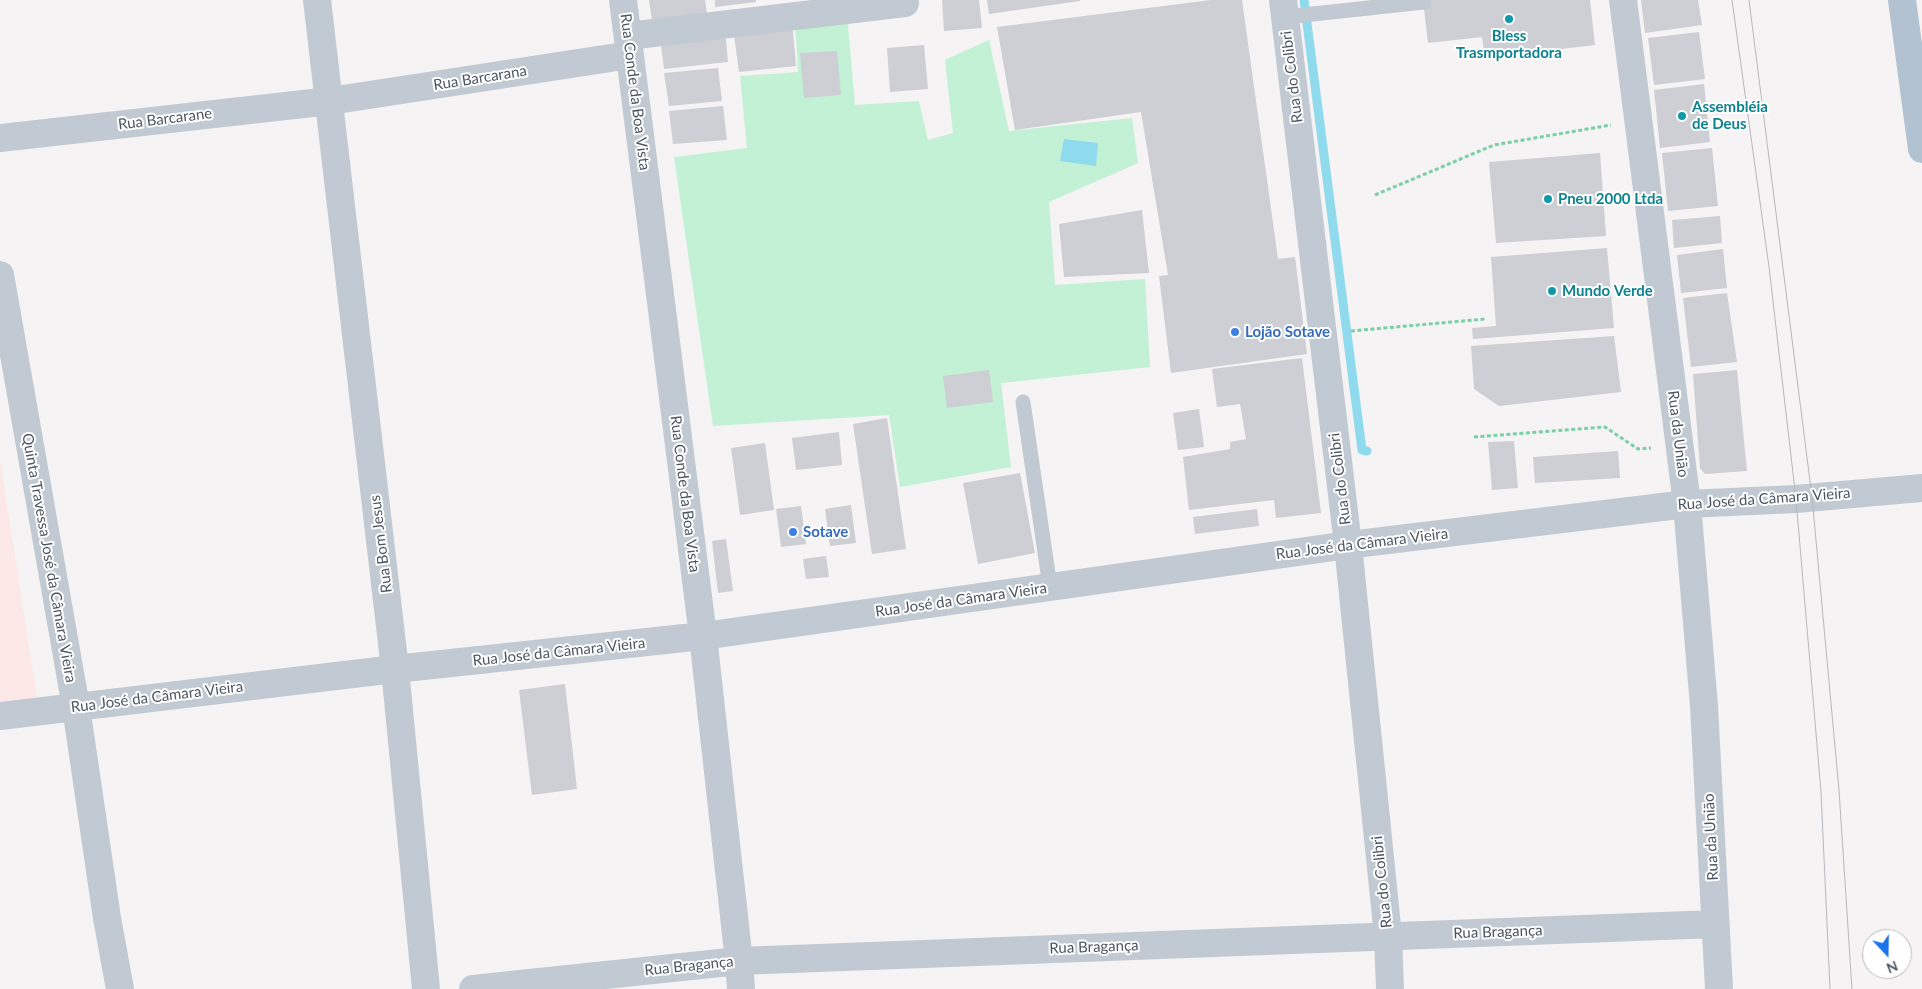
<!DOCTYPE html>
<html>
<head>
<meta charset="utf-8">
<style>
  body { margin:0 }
  #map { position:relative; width:1922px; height:989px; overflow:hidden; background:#f5f3f3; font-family:Lato,sans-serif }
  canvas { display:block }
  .north { position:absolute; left:1862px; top:929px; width:50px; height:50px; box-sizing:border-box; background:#fff; border:1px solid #b7bbc0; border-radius:50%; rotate:159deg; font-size:14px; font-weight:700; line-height:20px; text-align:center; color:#4a5661 }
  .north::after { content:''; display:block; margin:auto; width:18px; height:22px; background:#1a73e8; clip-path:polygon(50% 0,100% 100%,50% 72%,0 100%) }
</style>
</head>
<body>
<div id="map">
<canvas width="1922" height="989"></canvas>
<div class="north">N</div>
</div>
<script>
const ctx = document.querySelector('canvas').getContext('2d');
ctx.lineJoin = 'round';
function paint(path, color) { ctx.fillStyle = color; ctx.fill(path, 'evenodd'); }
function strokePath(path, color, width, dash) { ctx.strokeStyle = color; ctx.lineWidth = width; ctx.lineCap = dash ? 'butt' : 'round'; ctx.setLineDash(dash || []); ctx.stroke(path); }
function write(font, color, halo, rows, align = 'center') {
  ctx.font = font + ' Lato,sans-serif'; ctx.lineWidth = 4; ctx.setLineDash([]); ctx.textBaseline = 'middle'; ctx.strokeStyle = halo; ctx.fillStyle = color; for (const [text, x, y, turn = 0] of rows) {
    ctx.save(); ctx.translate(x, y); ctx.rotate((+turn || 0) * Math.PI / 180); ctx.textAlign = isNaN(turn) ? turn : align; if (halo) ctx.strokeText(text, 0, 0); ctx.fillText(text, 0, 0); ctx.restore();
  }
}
paint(new Path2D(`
  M0 460 37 698 0 703Z`), '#fce8e6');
paint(new Path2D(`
  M847 15 855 105 919 101 928 140 953 133 945 60 989 40 1009 131 1132 118 1138 163 1049 202 1055 285 1145 279 1150 367 1001 383 1011 467 900 487 889 415 713 426 674 157 747 148 740 76 798 72 795 20Z`), '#c3f1d5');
paint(new Path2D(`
  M1064 139 1098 143 1096 166 1060 161Z`), '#90daee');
strokePath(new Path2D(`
  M1304 0 1362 450 1367 451`), '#90daee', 9);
paint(new Path2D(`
  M649 0H705L707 13 652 20Z
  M715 0H756V2L715 7Z
  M942 0H979L982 28 944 31Z
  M987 0H1080V1L989 14Z
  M1211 0H1242L1278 259 1295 257 1307 354 1171 373 1159 276 1168 275 1141 112 1015 130 997 27Z
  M1423 0H1590L1595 45 1485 58 1482 37 1428 43Z
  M1641 0H1698L1702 25 1645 33Z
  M792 21 796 66 739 72 733 28Z
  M725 29 728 62 664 69 660 37Z
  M1699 32 1705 79 1654 85 1648 38Z
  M924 45 928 89 890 92 887 48Z
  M837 51 841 95 804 98 800 53Z
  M718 68 722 101 669 106 664 73Z
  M1704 84 1710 142 1660 148 1654 90Z
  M723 106 727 140 673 144 669 111Z
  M1712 148 1718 206 1668 211 1662 153Z
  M1600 153 1606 236 1496 243 1489 162Z
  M1142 210 1149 273 1064 277 1059 224Z
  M1720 216 1722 243 1674 248 1672 220Z
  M1607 248 1614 328 1473 339 1472 328 1496 326 1491 257Z
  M1723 249 1727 288 1681 293 1677 255Z
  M1727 293 1737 362 1691 367 1683 298Z
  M1614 336 1621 392 1499 406 1474 389 1471 346Z
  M1302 358 1321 513 1276 518 1274 500 1189 510 1183 457 1230 449V442L1246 439 1240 404 1217 407 1212 369Z
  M989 370 993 402 947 408 943 376Z
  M1737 370 1747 471 1705 474 1700 468 1693 374Z
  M1199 409 1204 447 1178 450 1173 413Z
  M887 418 906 549 872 554 853 424Z
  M839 432 842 465 796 470 792 438Z
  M1514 441 1518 488 1492 490 1488 442Z
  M765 443 774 510 740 515 731 448Z
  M1618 451 1620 478 1535 483 1533 457Z
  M1020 473 1035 553 978 564 963 483Z
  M851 505 856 543 830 546 825 509Z
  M801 506 806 544 781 547 776 509Z
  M1257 509 1259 526 1195 534 1193 517Z
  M726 539 733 591 718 593 712 541Z
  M826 556 829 577 806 579 803 559Z
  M565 684 577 789 532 795 519 690Z`), '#cdcfd5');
strokePath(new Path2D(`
  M1375 195 1494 145 1611 125
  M1351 331 1485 319
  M1474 437 1605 427 1638 449 1651 448`), '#7ad0a6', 3, [4, 2.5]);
strokePath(new Path2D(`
  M1285 17 1424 2
  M1023 402 1050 587`), '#c1cad2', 15);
strokePath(new Path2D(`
  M317 0 395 669 426 989
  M623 0 703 636 739 961 741 989
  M1283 0 1348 545 1388 936 1390 989
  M1623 0 1687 504 1704 706 1719 989
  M628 36 905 3
  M0 138 330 101 630 55
  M0 275 76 707 107 918 120 989
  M0 716 395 669 703 636 1348 545 1687 504 1796 499 1922 488
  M473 989 739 961 1715 924`), '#c1cad2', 28);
strokePath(new Path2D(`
  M1902 0 1922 149`), '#b3c2d1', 28);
strokePath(new Path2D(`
  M1732 0 1769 267 1796 499 1821 792 1830 989
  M1749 0 1812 497 1839 790 1852 989`), '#b5b8bd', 1);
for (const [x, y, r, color] of [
  [1509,19,5,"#0f9aa8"],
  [1682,116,5,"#0f9aa8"],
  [1548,199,5,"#0f9aa8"],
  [1552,291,5,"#0f9aa8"],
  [1235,332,5,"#3f7fe0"],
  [793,532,5,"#3f7fe0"]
]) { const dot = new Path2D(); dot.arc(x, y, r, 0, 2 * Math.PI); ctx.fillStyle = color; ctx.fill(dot); strokePath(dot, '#fff', 2); }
write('bold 15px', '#0d838f', '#fff', [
  ["Bless",1509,36,"center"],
  ["Trasmportadora",1509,53,"center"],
  ["Assembléia",1692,107],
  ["de Deus",1692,124],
  ["Pneu 2000 Ltda",1558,199],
  ["Mundo Verde",1562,291]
], 'left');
write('15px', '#4a5661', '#fff', [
  ["Rua do Colibri",1292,77,-97],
  ["Rua Barcarana",480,78,-9],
  ["Rua Conde da Boa Vista",635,92,83],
  ["Rua Barcarane",165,119,-7],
  ["Rua da União",1678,434,83],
  ["Rua do Colibri",1340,479,-97],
  ["Rua Conde da Boa Vista",685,494,83],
  ["Rua José da Câmara Vieira",1764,499,-4],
  ["Rua Bom Jesus",381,544,-97],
  ["Rua José da Câmara Vieira",1362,544,-7],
  ["Quinta Travessa José da Câmara Vieira",49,558,80],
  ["Rua José da Câmara Vieira",961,600,-8],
  ["Rua José da Câmara Vieira",559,652,-6],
  ["Rua José da Câmara Vieira",157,697,-7],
  ["Rua da União",1711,837,-93],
  ["Rua do Colibri",1382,882,-96],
  ["Rua Bragança",1498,932,-2],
  ["Rua Bragança",1094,947,-2],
  ["Rua Bragança",689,966,-6]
]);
write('bold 15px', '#366cbe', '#fff', [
  ["Lojão Sotave",1245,332],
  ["Sotave",803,532]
], 'left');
</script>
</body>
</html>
